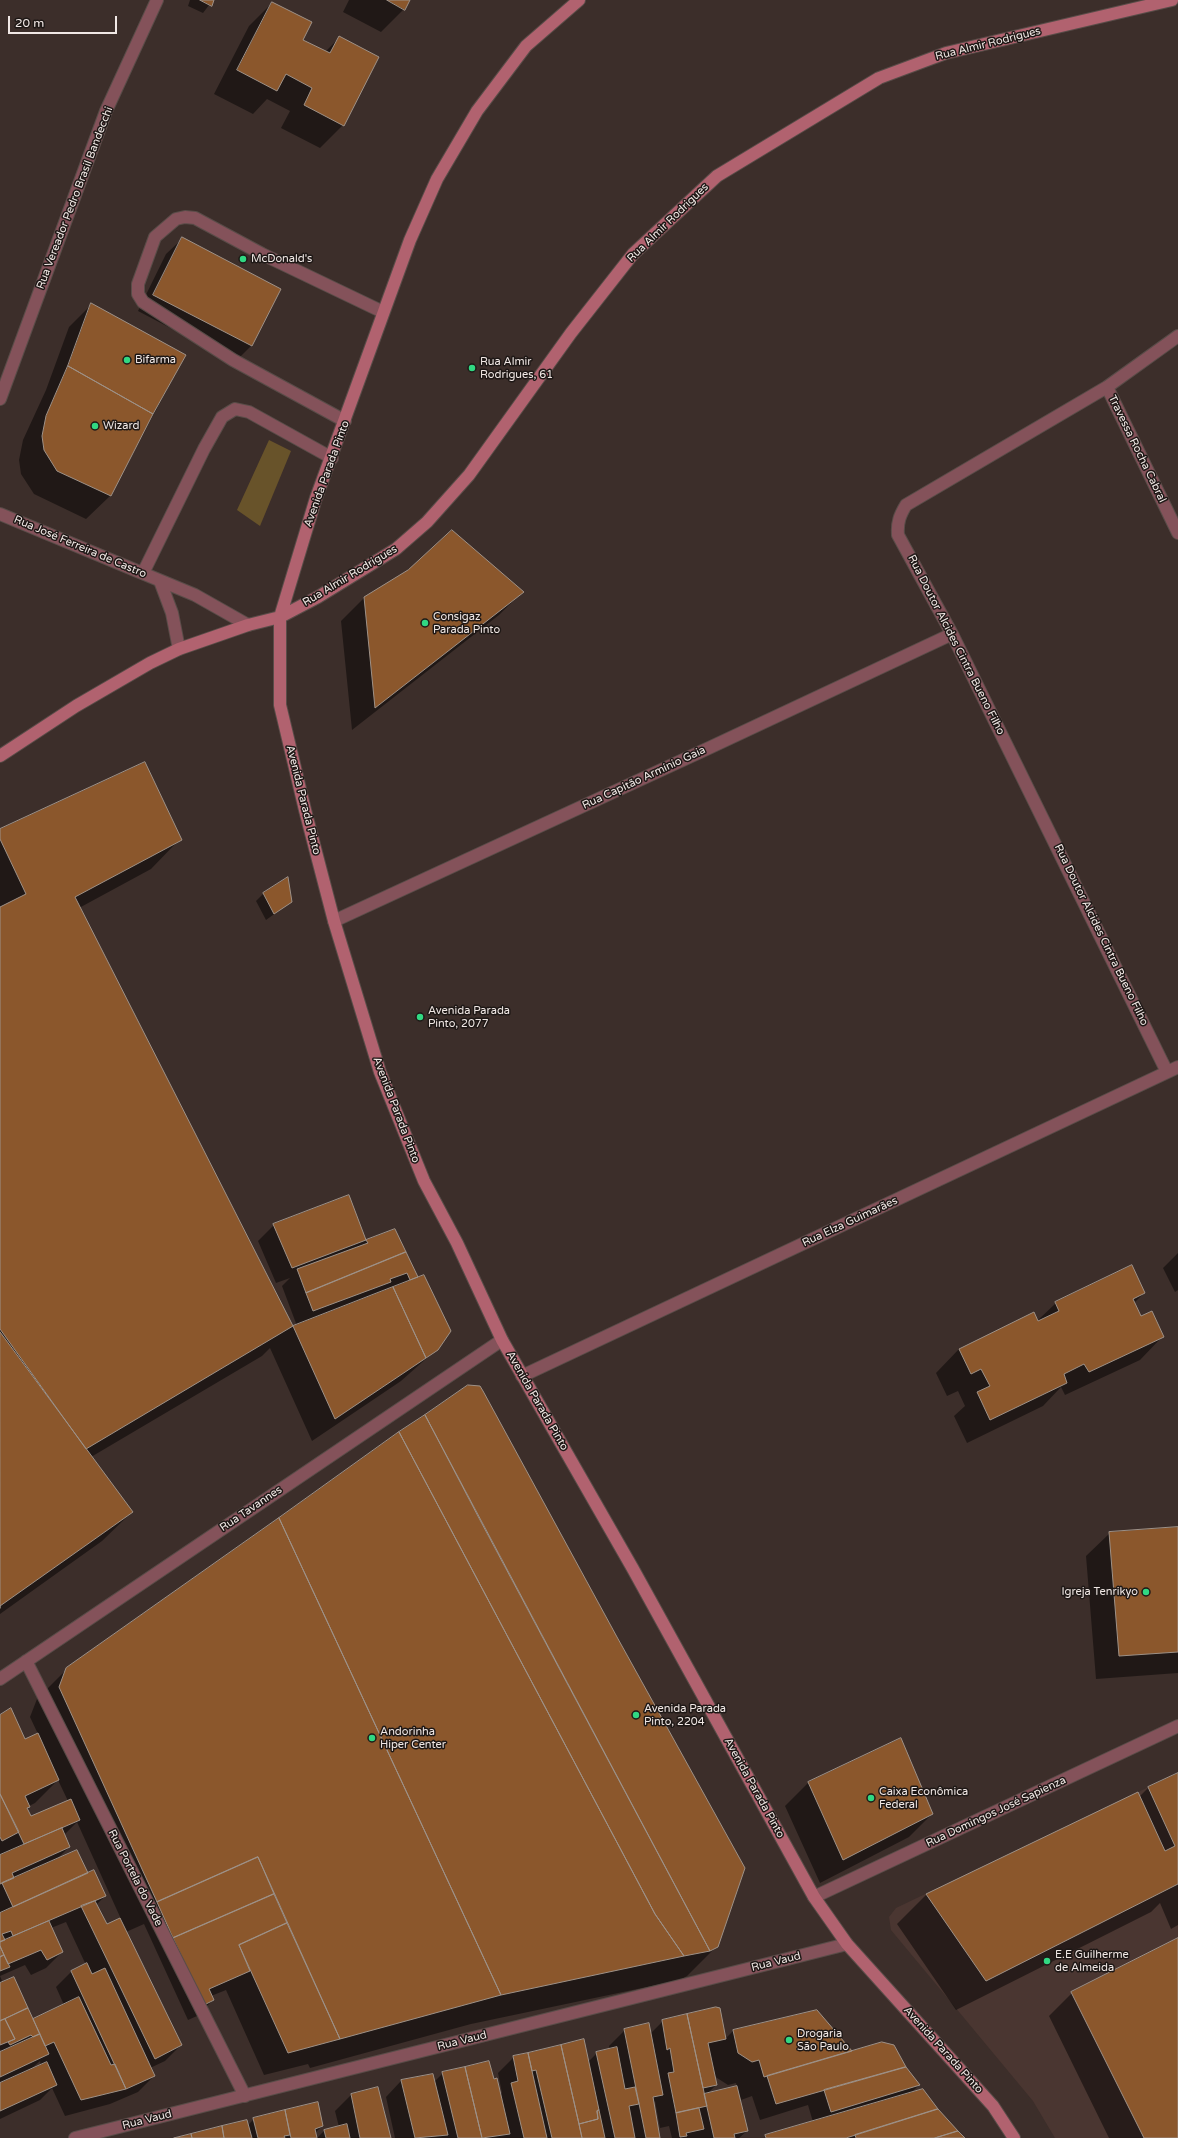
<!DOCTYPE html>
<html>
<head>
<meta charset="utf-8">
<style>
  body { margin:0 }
  #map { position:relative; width:1178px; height:2138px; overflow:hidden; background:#3c2e2a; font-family:"Varela Round",sans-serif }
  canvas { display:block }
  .scale { position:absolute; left:8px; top:16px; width:109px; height:18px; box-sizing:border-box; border:2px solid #f1e8e5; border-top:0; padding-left:5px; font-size:12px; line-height:14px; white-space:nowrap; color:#f1e8e5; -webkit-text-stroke:3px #1e1816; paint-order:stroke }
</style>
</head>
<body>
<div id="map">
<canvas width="1178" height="2138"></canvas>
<div class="scale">20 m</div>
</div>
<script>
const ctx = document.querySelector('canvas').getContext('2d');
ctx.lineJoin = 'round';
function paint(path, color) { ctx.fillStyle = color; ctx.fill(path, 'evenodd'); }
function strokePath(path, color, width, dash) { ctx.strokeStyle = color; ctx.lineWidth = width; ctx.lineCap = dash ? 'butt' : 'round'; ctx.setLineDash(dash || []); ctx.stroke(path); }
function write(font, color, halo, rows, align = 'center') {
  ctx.font = font + ' "Varela Round",sans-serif'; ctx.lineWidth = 3; ctx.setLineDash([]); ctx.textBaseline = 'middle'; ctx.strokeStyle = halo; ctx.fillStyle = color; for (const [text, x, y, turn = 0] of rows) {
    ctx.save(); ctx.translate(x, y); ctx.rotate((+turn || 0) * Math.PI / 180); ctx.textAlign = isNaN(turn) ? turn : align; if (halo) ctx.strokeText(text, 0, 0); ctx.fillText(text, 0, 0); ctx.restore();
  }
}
paint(new Path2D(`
  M1178 1773V2138H1055L1033 2101 891 1930 889 1917 896 1908Z`), '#4a3631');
paint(new Path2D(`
  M269 440 291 451 260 526 237 510Z`), '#68532a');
paint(new Path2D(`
  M190 0H213L203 13 188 6Z
  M349 0H409L404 9 381 32 343 12Z
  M272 3 302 40 325 52 339 38 343 125 320 148 281 128 290 111 267 99 253 114 214 94 249 26Z
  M182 239 280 290 251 346 235 362 138 311 166 254Z
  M92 304 185 356 110 496 86 519 34 494 21 474 19 460 23 440 46 390 69 327Z
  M522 592 499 615 352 730 341 621 364 598Z
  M0 830 180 839 151 869 79 908 293 1327 297 1326 282 1286 290 1278 276 1283 258 1241 274 1225 349 1196 366 1241 395 1231 417 1279 437 1349 401 1381 312 1441 270 1348 262 1356 91 1457 132 1512 102 1541 0 1614Z
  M264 893 291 902 266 920 256 901Z
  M1178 1253V1290L1175 1292 1163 1268Z
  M1144 1293 1134 1303 1140 1317 1163 1336 1140 1360 1065 1395 1061 1387 1043 1406 967 1443 954 1416 965 1406 958 1391 947 1396 936 1373 959 1349 1037 1321 1056 1303Z
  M469 1386 480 1387 744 1868 717 1946 687 1976 680 1980 471 2024 310 2068 308 2064 264 2075 226 1990 211 1996 213 2000 197 2016 188 2020 144 1924 126 1932 181 2045 165 2061 150 2068 154 2076 138 2092 110 2104 65 2116 52 2088 40 2100 0 2119V2054L2 2053 0 2049V1976L3 1983 14 1978 32 2020 64 2005 56 1987 72 1971 86 1965 66 1922 51 1928 62 1952 46 1968 31 1975 25 1965 0 1976V1716L24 1740 38 1734 30 1717 37 1699 67 1669ZM58 1780 68 1801 31 1817 27 1809 29 1806 35 1803ZM77 1822 121 1919 106 1926 96 1905 105 1896 87 1874 55 1861 69 1847 64 1835ZM40 2061 41 2065 31 2069Z
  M1178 1528V1673L1096 1679 1086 1556 1110 1533Z
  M1178 1774V1925L1171 1929 1160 1903 1151 1912 956 2010 897 1924 926 1895 1137 1794 1139 1797 1148 1788Z
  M808 1783 932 1814 909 1837 820 1883 785 1806Z
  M1178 1939V2138H1109L1049 2016 1072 1993Z
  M663 2021 725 2039 734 2030 850 2051 905 2067 919 2085 911 2093 938 2110 963 2138H764L813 2122 808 2105 760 2120 752 2096 741 2100 740 2096H738L747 2131 739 2138H672L669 2126 660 2128 655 2101 653 2103 659 2138H395L386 2097 401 2081 434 2082 443 2073 493 2080 500 2095 502 2093 498 2073 514 2057 588 2062 597 2053 610 2050 609 2046 625 2030 650 2034ZM714 2076 728 2085 736 2083 737 2087 706 2095 716 2085Z
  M377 2088 389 2138H317L325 2130 339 2127 335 2111 351 2095Z
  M317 2103 322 2126 315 2133 316 2138H179L248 2125 254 2119Z`), '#0007');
const building = new Path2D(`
  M200 0H214L212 6Z
  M387 0H410L405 10Z
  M272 2 312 22 303 40 330 53 339 36 379 57 344 126 304 105 312 88 286 74 277 91 237 70Z
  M182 237 281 289 252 346 153 295Z
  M91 303 186 355 153 414 68 366Z
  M68 366 153 414 111 496 57 471 44 450 42 436 46 416Z
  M452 530 524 592 375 708 364 597 408 570Z
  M145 762 182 840 75 897 293 1326 86 1449 0 1329V907L26 894 0 839V829Z
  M288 877 292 902 274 914 263 893Z
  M349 1195 366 1240 292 1268 273 1224Z
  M395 1229 406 1252 306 1293 297 1269 368 1243 366 1240Z
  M406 1252 418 1277 410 1280 407 1273 390 1279 391 1282 313 1311 306 1293Z
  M1132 1265 1145 1293 1133 1299 1141 1316 1152 1311 1164 1337 1089 1372 1084 1364 1064 1374 1067 1383 990 1420 977 1392 990 1386 981 1369 971 1374 959 1349 1034 1312 1038 1321 1059 1311 1055 1302Z
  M424 1275 451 1331 438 1350 426 1358 393 1287Z
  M393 1287 426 1358 335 1419 293 1326Z
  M0 1332 133 1512 0 1606V1608Z
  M468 1385 480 1386 483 1391 617 1637 745 1868 718 1947 710 1951 425 1415Z
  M425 1415 480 1520 710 1951 684 1956 655 1914 399 1432Z
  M399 1432 655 1914 684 1956 501 1995 279 1518Z
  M279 1518 501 1995 340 2039 258 1857 157 1902 59 1687 66 1668Z
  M1178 1527V1652L1119 1656 1109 1532Z
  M11 1708 25 1739 38 1733 59 1780 25 1796 30 1807 27 1808 31 1816 71 1799 80 1820 24 1844 0 1794V1715Z
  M901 1738 933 1814 843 1860 808 1782Z
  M1178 1773V1884L986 1981 926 1894 1138 1792 1165 1851 1175 1846 1148 1787Z
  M0 1794 19 1832 2 1841 0 1837Z
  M62 1828 70 1847 12 1873 14 1878 0 1884V1855Z
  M77 1850 88 1873 13 1907 2 1883Z
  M258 1857 274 1894 173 1938 157 1902Z
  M94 1870 106 1896 13 1936 11 1931 2 1934 5 1940 0 1942V1913Z
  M274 1894 287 1923 239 1945 250 1971 209 1989 214 2000 204 2005 173 1938Z
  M95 1901 107 1924 120 1918 182 2045 155 2059 81 1906Z
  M49 1921 63 1952 47 1960 41 1950 8 1964 0 1946V1942Z
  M287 1923 340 2039 288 2053 239 1945Z
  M1178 1938V2138H1144L1071 1992Z
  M0 1946 4 1955 0 1957Z
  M4 1955 10 1967 0 1971V1957Z
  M87 1963 92 1974 105 1968 155 2076 126 2089 71 1971Z
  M14 1977 28 2008 0 2021V1983Z
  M79 1997 111 2065 115 2064 126 2089 81 2100 54 2042 45 2046 33 2019Z
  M716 2007 720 2008 726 2039 708 2043 717 2085 703 2088 687 2014Z
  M28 2008 40 2034 33 2037 31 2035 10 2045 8 2042 15 2039 5 2019Z
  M817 2010 852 2051 764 2077 759 2060 752 2062 738 2053 733 2030Z
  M687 2014 707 2106 676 2113 668 2073 674 2072 670 2048 667 2050 662 2020Z
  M5 2019 15 2039 0 2045V2021Z
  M649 2023 663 2095 653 2097 660 2138H646L624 2029Z
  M40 2034 49 2054 0 2077V2052Z
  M584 2039 599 2110 597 2111 598 2119 579 2124 561 2045Z
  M882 2042 894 2045 906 2067 776 2104 767 2076Z
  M561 2045 579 2124 582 2138H552L536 2070 532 2071 528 2053Z
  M617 2047 625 2089 635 2087 639 2104 629 2106 635 2138H615L596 2052Z
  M528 2053 532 2071 547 2138H524L511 2083 518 2081 513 2056Z
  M489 2061 494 2079 497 2078 510 2134 482 2138 465 2067Z
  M47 2062 57 2085 0 2111V2083Z
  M465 2067 482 2138H458L442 2072Z
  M906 2067 920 2085 831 2112 824 2090Z
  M433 2074 448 2135 415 2138 401 2080Z
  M737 2086 748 2131 734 2134 735 2138H714L704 2094Z
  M378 2087 391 2138H360L351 2094Z
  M923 2089 938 2109 846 2138H766L765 2135Z
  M318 2102 323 2126 315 2129 317 2138H291L285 2110Z
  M699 2108 704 2129 686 2133 687 2136 680 2137 676 2113Z
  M938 2109 958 2131 935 2138H856L855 2135Z
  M285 2110 290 2135 284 2136 285 2138H258L253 2118Z
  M599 2110 605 2138H582L579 2124 598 2119 597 2111Z
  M247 2120 252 2138H224L222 2126Z
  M347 2124 350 2138H326L324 2130Z
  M222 2126 224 2138H192L191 2134Z
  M958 2131 965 2138H935Z
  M191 2134 192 2138H174Z`);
paint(building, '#8b572c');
strokePath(building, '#9e9187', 1);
const lane = new Path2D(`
  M345 421 233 360 143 302 138 294V284L155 237 176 219 185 217 195 218 262 254 383 312
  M143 573 204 449 222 417 235 409 249 412 332 458`);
const street = new Path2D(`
  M1107 387 1178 533
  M0 399 106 111 157 0
  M0 514 195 595 248 625
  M160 581 172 613 179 649
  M334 921 711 747 952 634
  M1167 1072 952 634 898 535C897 522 900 515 906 505L1107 387 1178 336
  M522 1376 1178 1067
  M26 1661 245 2096
  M0 1679 502 1340
  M814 1897 1178 1726
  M75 2138 847 1944`);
const secondary = new Path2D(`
  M579 0 526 46 477 111 437 179 410 240 316 498 280 617V705L305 810 334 921 380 1072 424 1181 457 1243 502 1340 633 1569 814 1897 847 1944 993 2106 1014 2138
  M0 756 76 706 150 663 179 649 248 625 280 617 318 597 396 549 427 522 469 475 571 333 633 254 717 176 879 78 946 53 1172 0`);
strokePath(lane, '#594c48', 14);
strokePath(street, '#594c48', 14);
strokePath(secondary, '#594c48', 14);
strokePath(lane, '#84525a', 12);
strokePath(street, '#84525a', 12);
strokePath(secondary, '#b1626f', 12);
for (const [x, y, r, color] of [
  [243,259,4,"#31d882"],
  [127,360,4,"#31d882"],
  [472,368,4,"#31d882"],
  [95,426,4,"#31d882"],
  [425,623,4,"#31d882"],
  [420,1017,4,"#31d882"],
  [1146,1592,4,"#31d882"],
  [636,1715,4,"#31d882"],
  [372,1738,4,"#31d882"],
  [871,1798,4,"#31d882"],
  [1047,1961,4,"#31d882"],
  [789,2040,4,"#31d882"]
]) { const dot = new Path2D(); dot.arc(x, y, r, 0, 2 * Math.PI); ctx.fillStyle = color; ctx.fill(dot); strokePath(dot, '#1e1816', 1.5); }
write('11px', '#f1e8e5', '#1e1816', [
  ["Rua Almir Rodrigues",988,44,-14],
  ["Rua Vereador Pedro Brasil Bandecchi",75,198,-69],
  ["Rua Almir Rodrigues",668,223,-44],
  ["Travessa Rocha Cabral",1137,449,64],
  ["Avenida Parada Pinto",327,474,-70],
  ["Rua José Ferreira de Castro",80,547,23],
  ["Rua Almir Rodrigues",350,576,-31],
  ["Rua Doutor Alcides Cintra Bueno Filho",956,645,63],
  ["Rua Capitão Armínio Gaia",644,778,-25],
  ["Avenida Parada Pinto",303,800,76],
  ["Rua Doutor Alcides Cintra Bueno Filho",1101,935,64],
  ["Avenida Parada Pinto",396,1110,69],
  ["Rua Elza Guimarães",850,1222,-25],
  ["Avenida Parada Pinto",537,1401,60],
  ["Rua Tavannes",251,1509,-34],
  ["Avenida Parada Pinto",754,1788,61],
  ["Rua Domingos José Sapienza",996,1812,-25],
  ["Rua Portela do Vade",135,1878,63],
  ["Rua Vaud",776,1962,-14],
  ["Rua Vaud",462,2041,-14],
  ["Avenida Parada Pinto",943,2050,48],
  ["Rua Vaud",147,2120,-14]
]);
write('11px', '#f1e8e5', '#1e1816', [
  ["McDonald's",251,259],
  ["Bifarma",135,360],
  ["Rua Almir",480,362],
  ["Rodrigues, 61",480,375],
  ["Wizard",103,426],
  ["Consigaz",433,617],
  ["Parada Pinto",433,630],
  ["Avenida Parada",428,1011],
  ["Pinto, 2077",428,1024],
  ["Igreja Tenrikyo",1138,1592,"right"],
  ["Avenida Parada",644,1709],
  ["Pinto, 2204",644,1722],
  ["Andorinha",380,1732],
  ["Hiper Center",380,1745],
  ["Caixa Econômica",879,1792],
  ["Federal",879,1805],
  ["E.E Guilherme",1055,1955],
  ["de Almeida",1055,1968],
  ["Drogaria",797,2034],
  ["São Paulo",797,2047]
], 'left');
</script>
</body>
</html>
